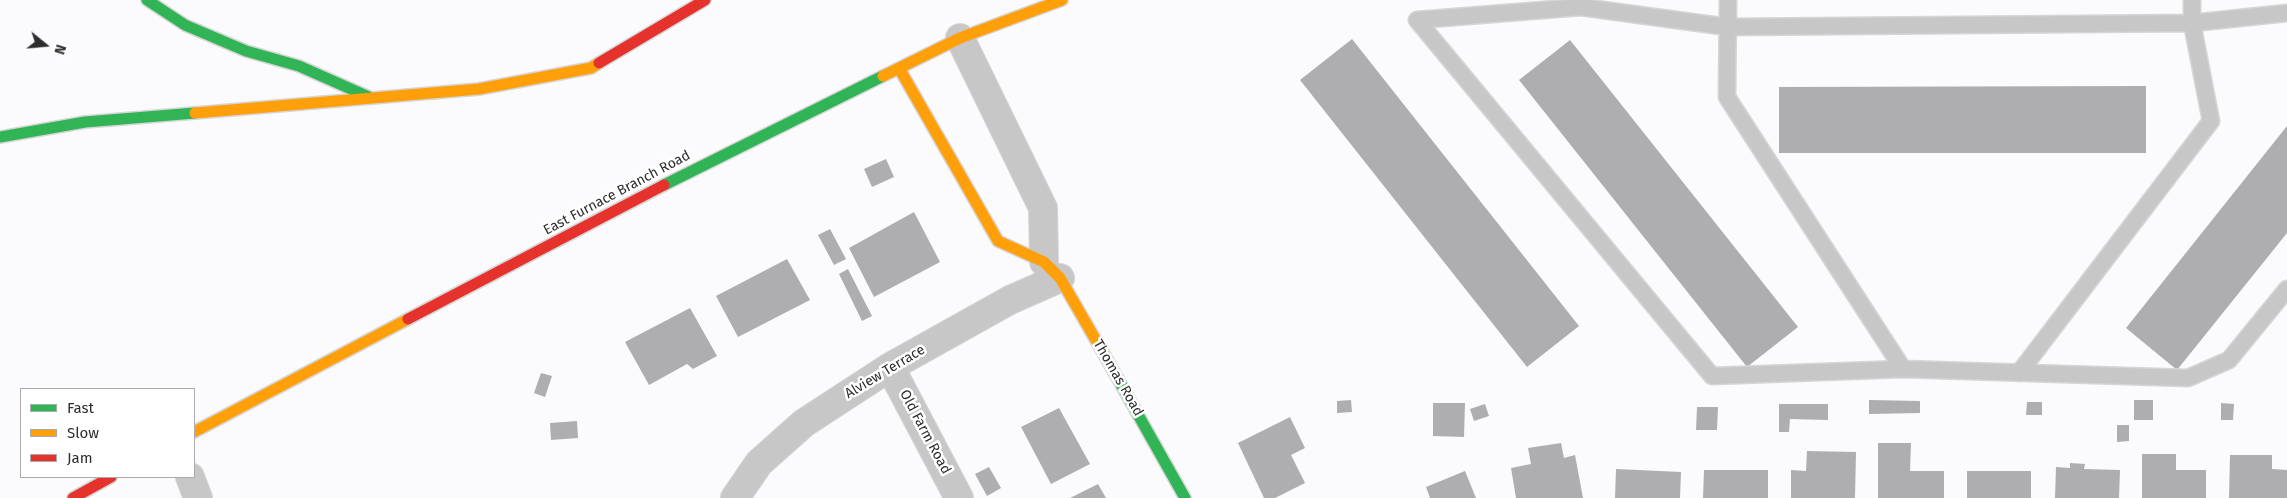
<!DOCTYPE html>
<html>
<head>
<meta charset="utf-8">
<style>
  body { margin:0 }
  #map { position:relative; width:2287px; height:498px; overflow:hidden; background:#fbfafd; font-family:"Fira Sans",sans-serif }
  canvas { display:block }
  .legend { position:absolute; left:20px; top:388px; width:175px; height:90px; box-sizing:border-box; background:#fff; border:1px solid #ababab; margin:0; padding:6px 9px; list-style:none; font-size:15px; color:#2d2d2e }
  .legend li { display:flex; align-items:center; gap:10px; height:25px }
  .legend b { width:25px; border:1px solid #ababab }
  .north { position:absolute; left:20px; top:20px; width:50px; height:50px; -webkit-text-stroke:4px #fff; paint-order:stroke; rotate:107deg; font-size:14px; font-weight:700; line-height:20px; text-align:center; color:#2d2d2e }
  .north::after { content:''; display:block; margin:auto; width:18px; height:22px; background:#2d2d2e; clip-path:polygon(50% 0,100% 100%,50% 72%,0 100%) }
</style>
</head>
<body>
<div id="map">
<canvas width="2287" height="498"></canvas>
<ul class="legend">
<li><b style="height:6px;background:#30b455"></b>Fast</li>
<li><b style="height:6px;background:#ff9f0a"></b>Slow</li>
<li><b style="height:6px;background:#e5322d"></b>Jam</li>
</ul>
<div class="north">N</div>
</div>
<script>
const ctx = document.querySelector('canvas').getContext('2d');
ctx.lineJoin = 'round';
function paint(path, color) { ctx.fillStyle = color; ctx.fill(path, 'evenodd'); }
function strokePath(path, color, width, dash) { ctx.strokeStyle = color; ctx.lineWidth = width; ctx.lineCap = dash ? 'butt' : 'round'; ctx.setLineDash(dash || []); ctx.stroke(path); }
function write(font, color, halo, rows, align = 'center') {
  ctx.font = font + ' "Fira Sans",sans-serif'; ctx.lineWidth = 5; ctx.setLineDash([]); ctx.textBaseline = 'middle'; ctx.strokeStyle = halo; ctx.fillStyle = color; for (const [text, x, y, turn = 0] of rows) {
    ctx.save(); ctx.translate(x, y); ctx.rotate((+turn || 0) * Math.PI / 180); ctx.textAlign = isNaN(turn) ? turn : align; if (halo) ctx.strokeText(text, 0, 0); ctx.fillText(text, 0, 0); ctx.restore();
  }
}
paint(new Path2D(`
  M1352 39 1579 326 1527 367 1300 80Z
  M1570 40 1798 327 1747 367 1519 80Z
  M2146 86V153H1779V87Z
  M2287 126V233L2177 370 2126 328Z
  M886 159 894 177 872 187 864 169Z
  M914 212 940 262 874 297 849 248Z
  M830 229 846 259 834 265 818 235Z
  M787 259 810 300 738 337 716 296Z
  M848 269 872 316 862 321 839 274Z
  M690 308 717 356 693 369 687 364 649 385 625 342Z
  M541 373 552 376 545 397 534 393Z
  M1351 400 1352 412 1337 413V401Z
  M1869 400 1920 401V413L1869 414Z
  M2134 400H2153V420H2134Z
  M2027 402H2042V415H2026Z
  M1433 403H1465L1464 437 1433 436Z
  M2221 403 2234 404 2233 420H2221Z
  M1485 404 1489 416 1474 421 1470 409Z
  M1779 404H1828V420L1790 419 1789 432H1779Z
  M1697 407H1718L1717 430H1696Z
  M1059 408 1090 464 1051 484 1021 427Z
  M1290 417 1305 448 1291 455 1305 483 1275 498H1264L1238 443Z
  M577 421 578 438 551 440 550 423Z
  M2117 425H2129V441L2117 442Z
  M1561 443 1564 458 1575 455 1583 498H1516L1511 468 1531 464 1528 448Z
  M1878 443H1911L1910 471H1944V498H1878Z
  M1807 451 1856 452 1855 498H1791V470L1806 471Z
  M2142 454H2176V470H2206V498H2142Z
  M2230 455H2272V469L2287 470V498H2229Z
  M2070 463 2085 464 2084 469 2120 470 2119 498H2055L2056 467 2070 468Z
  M989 467 1001 488 987 496 975 474Z
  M1616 469 1681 472 1680 498H1615Z
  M1704 470H1768V498H1703Z
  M1465 471 1476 498H1430L1426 487Z
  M1967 471H2031V498H1967Z
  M1098 484 1106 498H1070Z`), '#aeadaf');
const lane = new Path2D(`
  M1728 0 1727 97 1903 369 2188 378 2229 360 2287 289
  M1903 369 1712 376 1417 20 1581 7 1728 27 2192 23 2287 13
  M2019 373 2211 121 2192 23V0`);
const street = new Path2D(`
  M960 38 1043 208 1044 262
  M890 367 959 498
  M190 477 198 498
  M735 498 759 463 804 423 890 367 1010 300 1060 278`);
const fast = new Path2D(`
  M147 0 185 25 246 51 299 66 369 97
  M0 137 85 122 195 113
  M664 185 883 76
  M1105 356 1185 498`);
const slow = new Path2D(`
  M899 68 998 241 1044 262 1060 278 1105 356
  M883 76 960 38 1062 0
  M195 113 479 89 591 68 599 63
  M194 432 408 319`);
const jam = new Path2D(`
  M599 63 705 0
  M408 319 664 185
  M73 498 111 477`);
strokePath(lane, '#d6d6d7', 19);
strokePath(street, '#d6d6d7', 30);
strokePath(fast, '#d6d6d7', 14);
strokePath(slow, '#d6d6d7', 14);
strokePath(jam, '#d6d6d7', 14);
strokePath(lane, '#c7c7c8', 16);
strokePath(street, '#c7c7c8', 28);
strokePath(fast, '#30b455', 11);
strokePath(slow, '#ff9f0a', 11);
strokePath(jam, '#e5322d', 11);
write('14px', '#2d2d2e', '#fff', [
  ["East Furnace Branch Road",617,193,-28],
  ["Alview Terrace",885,372,-31],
  ["Thomas Road",1118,378,60],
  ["Old Farm Road",925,432,62]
]);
</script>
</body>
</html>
